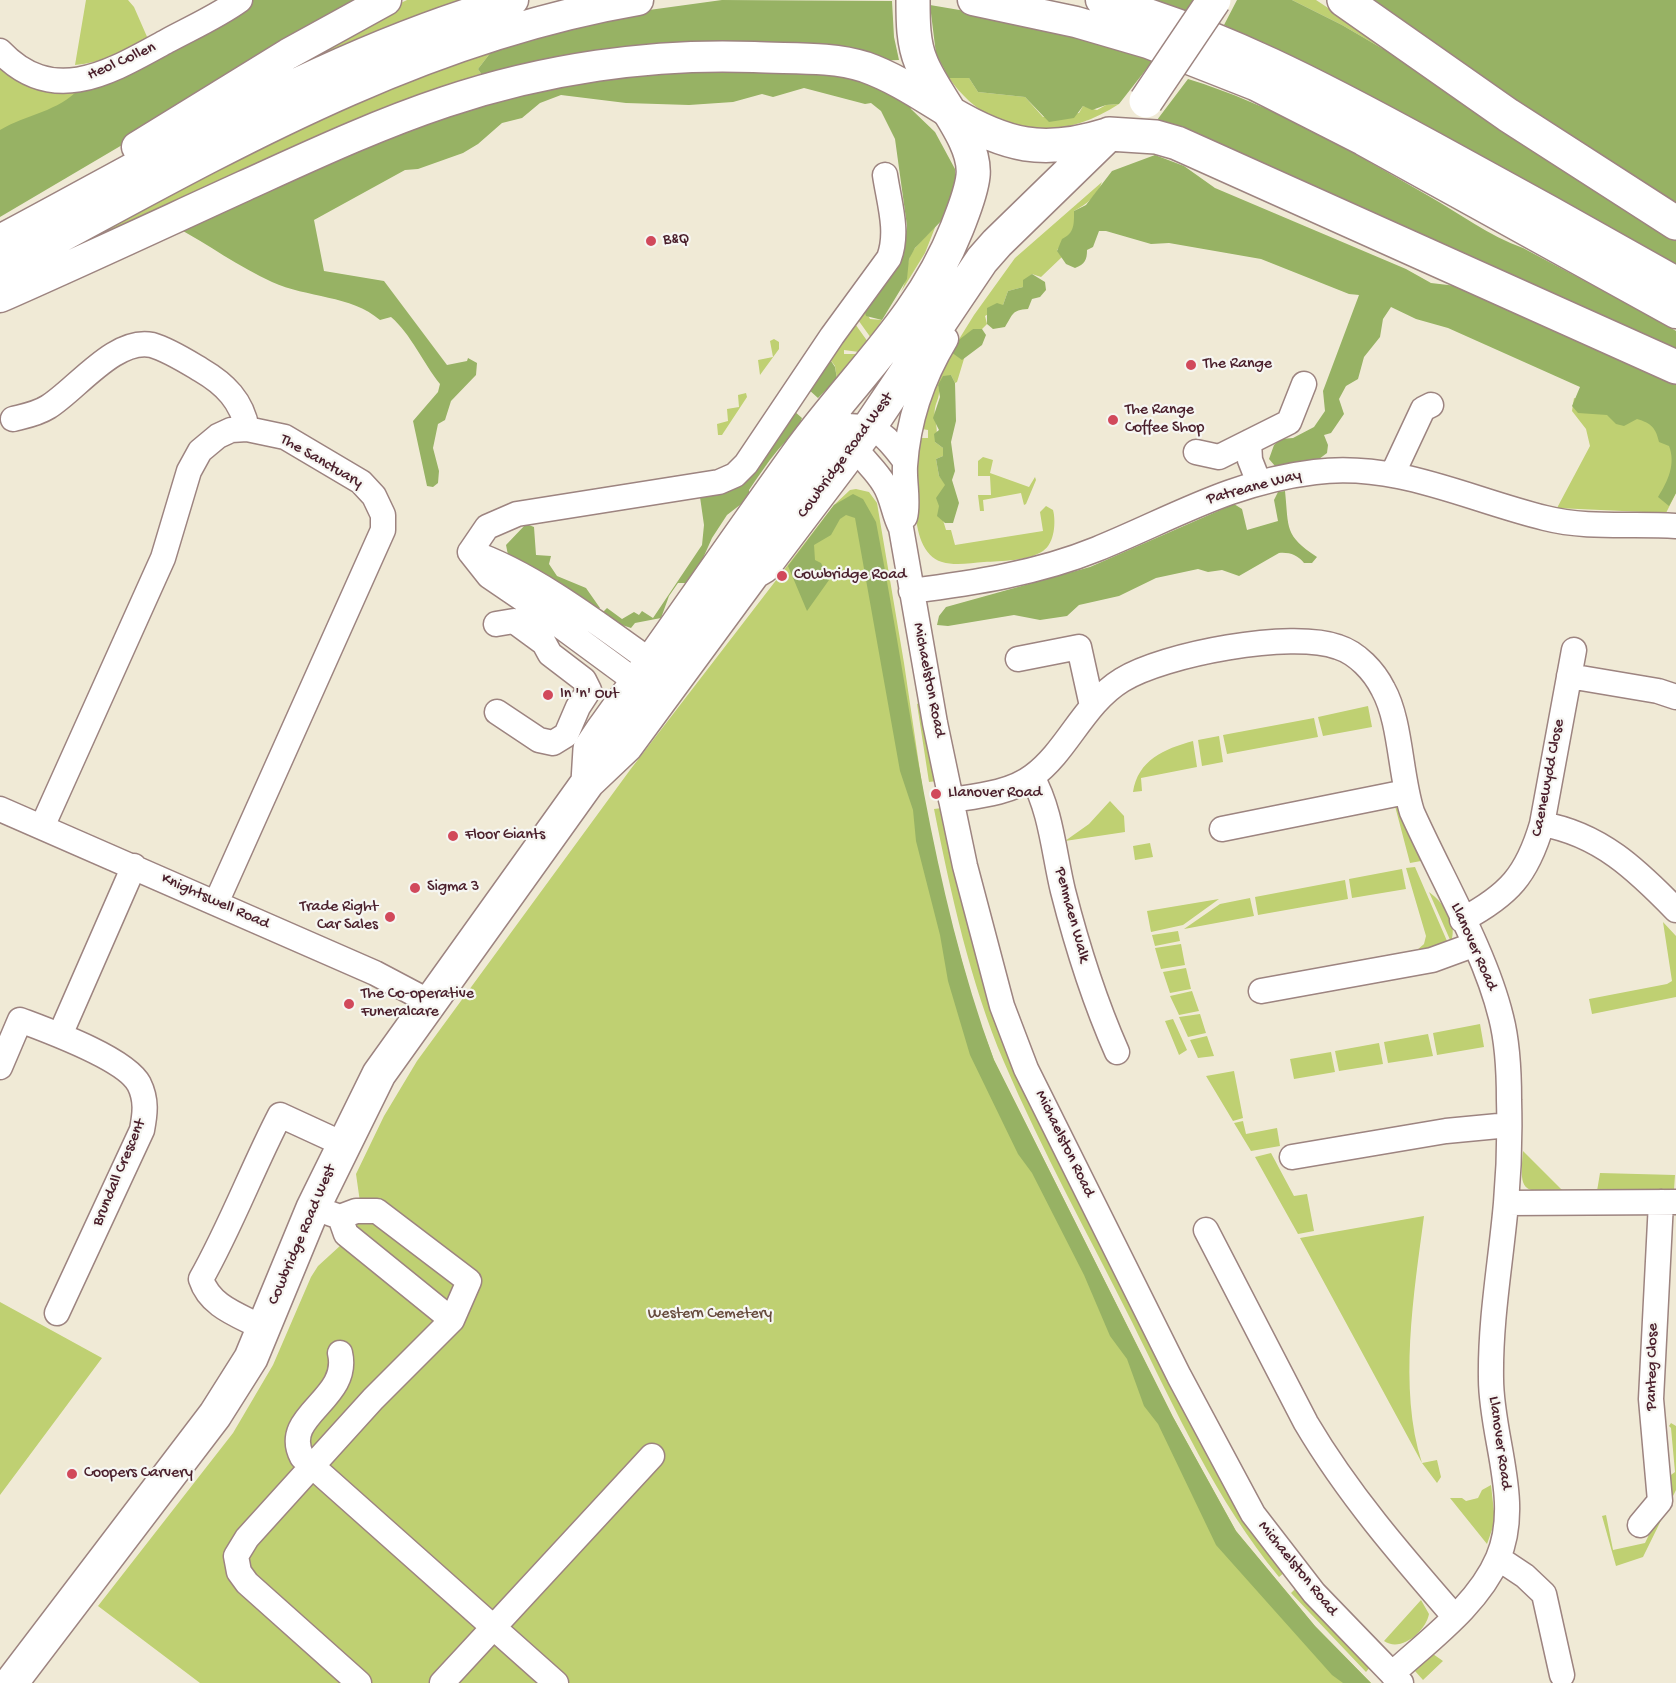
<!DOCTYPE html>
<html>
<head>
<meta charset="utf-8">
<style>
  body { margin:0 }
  canvas { display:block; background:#f0ead6 }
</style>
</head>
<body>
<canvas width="1676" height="1683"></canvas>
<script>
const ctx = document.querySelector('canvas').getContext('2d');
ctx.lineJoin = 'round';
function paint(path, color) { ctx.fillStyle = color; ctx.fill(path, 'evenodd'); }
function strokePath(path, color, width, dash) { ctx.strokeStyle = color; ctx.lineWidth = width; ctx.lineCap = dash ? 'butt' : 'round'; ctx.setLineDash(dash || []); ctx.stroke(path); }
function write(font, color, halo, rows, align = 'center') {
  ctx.font = font + ' "Gochi Hand",sans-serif'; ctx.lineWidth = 4.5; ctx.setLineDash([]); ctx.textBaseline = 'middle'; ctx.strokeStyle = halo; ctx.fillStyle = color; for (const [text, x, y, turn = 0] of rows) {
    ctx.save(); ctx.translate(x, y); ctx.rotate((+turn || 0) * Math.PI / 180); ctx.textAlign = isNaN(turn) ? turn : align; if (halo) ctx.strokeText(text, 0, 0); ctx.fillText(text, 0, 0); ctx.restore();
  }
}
paint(new Path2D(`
  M86 0H128L134 7 148 39C124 51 102 63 75 65Z
  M407 0H479L252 95 366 20Z
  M1292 0H1316L1389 48 1383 49 1342 25Z
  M491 52 478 69 482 75 208 194 23 269 390 82Z
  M0 68 6 74 10 70 96 94 0 146Z
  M949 78H969L978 92 1025 97 1043 117 1079 113 1083 106 1097 110 1106 105 1119 104C1060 143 991 138 949 78Z
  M1102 182C1097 196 1087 204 1074 211L1075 227 1057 250 1062 257 1041 277 1032 274 1023 287 1008 291 1003 305 985 316 987 324 982 329H973L957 382 955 383 951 375 938 385C941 395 937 399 935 408 933 420 940 428 935 442L943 448V456L936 459 939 476 946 485 939 507 946 530H951L955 545 1043 531 1040 512 1046 506 1053 510C1056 521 1055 543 1043 551 1028 561 1001 561 984 562 971 563 955 566 942 562 904 550 916 469 920 438H928V430L922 429 932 392 948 357 974 315 1015 258Z
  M936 225 925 253 901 292C907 280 906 271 909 259 913 246 928 236 936 225Z
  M863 306 870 319 882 320 871 338 856 317Z
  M853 321 868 342 859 352 844 350V354H857L837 379 835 366 829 358Z
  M774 339 779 342V349L760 375 758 360 773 357 770 341Z
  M746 393 747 397 722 435H718L717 424 728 421 727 409 739 407 738 395Z
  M1574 398 1676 426V493L1666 513 1557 508 1590 446 1586 429 1572 411Z
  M983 457 993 460 990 473 1029 487 1035 477 1036 480 1026 504 1024 505 1021 493 983 500 984 511H980L978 495H991L990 476H978V461Z
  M856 489 869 492 877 503 904 663 925 805 947 907 975 1009 994 1060 1173 1417 1236 1531 1315 1626 1371 1683H200L98 1606 233 1433 273 1365 311 1277 318 1266 341 1245 360 1202 356 1174 384 1116 417 1061 630 770 834 505 850 490Z
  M919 703 937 781 929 782 917 704Z
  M1368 706 1372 727 1323 736 1318 717Z
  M1314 718 1318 737 1227 754 1223 735Z
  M1219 736 1223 762 1202 766 1198 740Z
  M1193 741 1197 767 1141 778 1142 791 1133 792C1138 760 1164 749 1193 741Z
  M1110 801 1124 816 1125 832 1065 841 1089 824Z
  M1395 806 1401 811 1421 855V861L1410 863Z
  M942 808 980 964 1285 1572 1279 1577C1217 1502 1175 1409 1132 1322 1089 1236 1042 1151 1004 1062 970 982 951 894 934 809Z
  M1150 843 1153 857 1135 860 1133 846Z
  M1415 867 1447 941 1445 945 1416 951 1424 944 1426 936 1406 868Z
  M1402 869 1406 889 1352 898 1349 879Z
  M1345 880 1348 899 1258 915 1255 897Z
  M1429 892C1444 903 1458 923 1451 942Z
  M1250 898 1254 916 1184 929 1220 904Z
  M1219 899 1183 925 1151 932 1147 911Z
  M1663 922 1676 936V997L1592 1014 1589 999 1667 984 1672 981Z
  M1178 931 1180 941 1155 946 1152 935Z
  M1181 944 1185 965 1161 969 1155 948Z
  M1186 968 1191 989 1170 993 1163 972Z
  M1192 991 1199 1011 1179 1015 1170 996Z
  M1200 1014 1206 1033 1188 1037 1179 1017Z
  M1173 1019 1187 1050 1179 1055 1165 1021Z
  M1480 1024 1484 1047 1437 1055 1433 1033Z
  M1428 1034 1433 1056 1388 1063 1384 1042Z
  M1207 1036 1214 1056 1198 1058 1190 1040Z
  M1379 1043 1383 1064 1339 1071 1335 1051Z
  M1331 1052 1335 1072 1294 1079 1290 1059Z
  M1234 1071 1243 1118 1233 1121 1206 1076Z
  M1243 1121 1246 1134 1277 1128 1280 1146 1251 1151 1234 1123Z
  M1523 1151 1563 1191C1523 1192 1519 1194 1523 1151Z
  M1271 1153 1294 1196 1307 1194 1314 1231 1298 1234 1255 1157Z
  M1600 1173 1675 1175 1674 1190 1597 1191Z
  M1424 1216C1414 1292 1398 1389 1422 1463L1437 1460 1441 1477 1437 1483 1422 1463 1300 1238Z
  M0 1302 102 1358 0 1495Z
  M1671 1423 1676 1426V1490L1643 1557 1616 1566 1602 1516 1606 1515 1613 1550 1645 1543 1666 1500 1664 1480 1675 1472 1671 1428 1669 1426Z
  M1491 1485 1495 1521 1487 1544 1450 1498H1462L1466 1501 1478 1498 1482 1490Z
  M1297 1587 1371 1666 1366 1672 1291 1593Z
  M1421 1600 1429 1614C1426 1631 1401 1653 1384 1641Z
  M1433 1654 1443 1661 1423 1680 1415 1671 1419 1660Z`), '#bfd072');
paint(new Path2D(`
  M251 0H368L0 217V130C27 114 58 112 80 88Z
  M722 0 892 1 894 37 899 60 482 75 478 69 491 52 598 17Z
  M1132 0H1193L1184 16Z
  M1237 0H1292L1342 25 1383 49 1389 48 1676 236V264L1420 122 1224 25Z
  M1367 0H1676V210Z
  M930 5 1030 22 1155 58 1119 104 1106 105 1092 110 1083 106 1074 118 1049 122 1025 97 978 92 969 78H949L936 54Z
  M658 68 819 69 884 88 886 93 892 90 909 102 911 109 935 132 955 169 956 185 947 215 915 248 909 259 907 279 882 320 866 316 863 305 904 243 907 226 895 139 881 111 871 103 865 104 804 88 773 97 762 94 733 102 689 105 626 103 561 95 540 103 522 118 502 123 478 144 463 153 418 169 405 170 314 220 324 271 384 281 447 365 467 361 468 358 477 363 476 375 451 401 445 420 438 424 433 448 439 471 438 483 433 487 427 486 413 421 438 392 440 384C423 363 411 334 391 317L380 320C351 295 307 298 272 282 239 267 209 245 176 227L458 106Z
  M1188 79C1273 105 1351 151 1427 195 1459 213 1489 236 1523 248L1658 320 1676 331V356L1182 129 1157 120Z
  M1155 155 1184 166 1215 188 1406 269 1431 283 1465 287 1676 379V493L1669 506 1658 497C1668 481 1676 464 1669 446L1659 442C1656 428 1651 423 1637 419L1624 426 1616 424 1607 415 1578 413 1572 406 1580 387 1448 328 1416 319 1391 307 1383 319 1380 337 1364 357 1358 379 1346 386 1339 399 1344 414 1331 433 1324 435 1328 445 1327 453 1319 459 1275 466 1269 459 1274 445 1281 439 1293 438 1314 427 1325 411 1323 391 1359 295 1349 294 1261 259 1169 243 1151 244 1106 231H1099L1093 247 1087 250C1087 260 1085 264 1075 268L1066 264 1057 251 1062 239C1075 233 1074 223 1074 211L1086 205 1112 171Z
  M1032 274 1045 282 1046 290 1040 297 1032 299 1028 309C1011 310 1013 315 1005 327L993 329 987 324V308L997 303 1003 305 1008 291 1023 287V280Z
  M973 329H982L986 335 982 345 962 360 951 352 960 339Z
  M829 358 835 367 837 379 818 398 808 389Z
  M951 375 955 383 956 421 951 442 955 471 952 480 959 503 953 523H945L937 516 939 506 936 498 945 485 939 476 936 459 943 456V448L935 442 934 434 939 430 933 418 940 397 938 385 943 376Z
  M794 411 802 418C796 435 788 438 777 451 767 463 758 477 749 490V498L727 515 712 538 692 583H678L669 596 661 618 635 623 631 628 619 624 603 612 607 608 622 619 634 612 639 615 642 611 653 618 702 545 704 525 700 497Z
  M1285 491C1289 529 1284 535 1317 557L1312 563H1304C1298 555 1289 552 1279 553L1239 576 1222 570 1208 572 1198 569 1156 578 1119 596 1079 605 1067 616 1040 620 1014 615 948 626 937 625 939 616 946 607 1090 567 1234 504 1242 509 1247 530 1278 521 1274 500 1278 492Z
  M853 494 863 499 876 522C911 703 930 886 994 1060L1173 1417 1236 1531 1315 1626 1371 1683H1343L1332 1675 1216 1545 1158 1424 1144 1406 1127 1359 1110 1336 1084 1275 1032 1173 1018 1154 970 1055 948 981 940 935 916 841 913 810 900 771 855 518 846 515 840 519 831 535 814 545 815 560 821 563 829 580 807 611 788 566 834 505Z
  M526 524 534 527 536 555 551 556 549 564 557 576 586 588 600 608 596 609 509 560 506 545Z`), '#97b264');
const minor = new Path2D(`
  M0 51C54 108 112 71 167 41 191 28 218 16 240 0
  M832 414C854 430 843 429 855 447 863 460 876 470 884 484 893 498 893 513 901 528L935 723 965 866 1002 1006 1026 1069 1179 1376 1253 1514 1314 1593 1401 1683
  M13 419C25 416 37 414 48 407 76 390 115 337 152 345 169 350 186 361 201 370 225 384 242 401 247 429
  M1249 442 1250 460 1259 483
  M1196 452 1219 457 1289 422 1304 384
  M1393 473 1423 409 1431 405
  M905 517C909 503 904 482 905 466 908 421 923 377 946 339
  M470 552 487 527 517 514 719 482 735 475 746 464 832 336 889 258C899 232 889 202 885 175
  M470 552C534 573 608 631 664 671
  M470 552 489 576 536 608 650 692
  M727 554 757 543 848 426C879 426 887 437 905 461
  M911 591C974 583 1038 573 1097 549 1173 518 1231 482 1315 472 1398 462 1467 499 1545 518 1588 529 1632 523 1676 526
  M496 624 514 621 544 643 550 654 584 680 589 690 578 707 566 735 553 743 539 740 497 712
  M1018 659 1079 647 1092 706
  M1569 676 1658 691 1676 697
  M1032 777C1051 810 1054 854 1063 891 1077 946 1094 1000 1117 1052
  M951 800C977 796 1011 793 1033 776 1068 750 1083 704 1122 680 1164 654 1291 630 1338 647 1357 653 1374 671 1383 689 1401 721 1400 775 1412 812 1440 875 1485 951 1501 1017 1508 1044 1509 1072 1509 1100 1510 1134 1509 1169 1506 1203 1501 1261 1490 1319 1491 1379 1491 1437 1522 1502 1498 1558 1478 1605 1429 1640 1392 1674
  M0 809 375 973 428 1001
  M1542 824C1600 834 1637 870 1676 910
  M42 827 163 558 189 471 200 451 218 436 231 430 247 429 285 437 361 482 374 496 383 515V530L216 903
  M1222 829 1406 792
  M1462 920C1509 895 1527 875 1542 824L1574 650
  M1261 991 1432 960 1473 945
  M60 1035 134 866
  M0 1067 20 1020C49 1031 125 1058 139 1084 147 1100 145 1114 142 1130L57 1313
  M1292 1157 1446 1131 1509 1125
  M1506 1203 1676 1202
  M326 1212 340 1217 346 1234 452 1320
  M340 1217 356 1211H377L469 1281 452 1320 373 1399 247 1538 236 1556 239 1572 247 1583 359 1683
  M1206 1230 1306 1423C1348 1494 1400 1554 1454 1616
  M263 1328C239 1315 210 1307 201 1279 231 1226 252 1169 280 1115L343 1144
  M340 1353C351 1400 280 1415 302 1457L556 1683
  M1640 1525 1660 1501 1651 1399 1661 1202
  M1498 1558 1525 1576 1544 1594 1562 1675
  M442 1683 652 1456`);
const major = new Path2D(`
  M973 0 1076 22 1148 43 1255 85 1363 140 1676 313
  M1101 0C1218 31 1327 89 1433 147 1514 191 1595 236 1676 282
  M137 147 288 54 386 0
  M0 240C166 152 331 51 513 0
  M0 270C206 160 404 40 638 0
  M0 297C82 261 163 223 244 186 310 156 376 125 445 102 543 69 651 53 754 57 790 59 831 56 865 67 896 78 922 96 950 113`);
const highway = new Path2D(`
  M1344 0 1508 115 1676 223
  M950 113C1006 146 1043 155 1107 135
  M1109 134 1156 137 1177 143 1676 367
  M588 782 590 749 602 731C669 638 734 543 801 450 856 375 922 317 957 228 963 212 971 194 973 176 977 140 934 96 921 62 913 43 913 21 913 0
  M11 1683 215 1415 251 1358 313 1208 379 1074 588 782 626 746 754 572 764 566 870 426 982 260 997 243 1109 134`);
strokePath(minor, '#9d8480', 27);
strokePath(major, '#9d8480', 33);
strokePath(highway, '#9d8480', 36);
strokePath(minor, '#fff', 24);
strokePath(major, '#fff', 30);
strokePath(highway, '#fff', 33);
const highwayBridge = new Path2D(`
  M1146 101 1214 0`);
strokePath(highwayBridge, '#9d8480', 36, []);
strokePath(highwayBridge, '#fff', 33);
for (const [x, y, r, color] of [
  [651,241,6,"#d1495b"],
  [1191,365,6,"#d1495b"],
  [1113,420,6,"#d1495b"],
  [782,576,6,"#d1495b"],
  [548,695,6,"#d1495b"],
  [936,794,6,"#d1495b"],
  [453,836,6,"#d1495b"],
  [415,888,6,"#d1495b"],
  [390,917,6,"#d1495b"],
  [349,1004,6,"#d1495b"],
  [72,1474,6,"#d1495b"]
]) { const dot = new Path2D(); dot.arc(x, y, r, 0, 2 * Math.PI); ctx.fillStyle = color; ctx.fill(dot); strokePath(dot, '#f6f6f2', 2); }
write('16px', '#4a1f2b', '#f6f6f2', [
  ["Heol Collen",122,62,-24],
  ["Cowbridge Road West",846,456,-54],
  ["The Sanctuary",321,462,30],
  ["Patreane Way",1254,488,-15],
  ["Michaelston Road",928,680,79],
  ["Caenewydd Close",1549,778,-79],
  ["Knightswell Road",215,902,24],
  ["Penmaen Walk",1071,915,75],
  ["Llanover Road",1473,947,66],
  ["Michaelston Road",1064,1144,64],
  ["Brundall Crescent",120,1173,-67],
  ["Cowbridge Road West",303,1235,-67],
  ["Panteg Close",1653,1367,-89],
  ["Llanover Road",1499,1443,82],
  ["Michaelston Road",1297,1569,51]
]);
write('16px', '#4a1f2b', '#f6f6f2', [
  ["B&Q",663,241],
  ["The Range",1203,365],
  ["The Range",1125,411],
  ["Coffee Shop",1125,429],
  ["Cowbridge Road",794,576],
  ["In 'n' Out",560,695],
  ["Llanover Road",948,794],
  ["Floor Giants",465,836],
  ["Sigma 3",427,888],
  ["Trade Right",378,908,"right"],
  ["Car Sales",378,926,"right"],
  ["The Co-operative",361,995],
  ["Funeralcare",361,1013],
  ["Coopers Carvery",84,1474]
], 'left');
write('16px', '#674b3d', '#f6f6f2', [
  ["Western Cemetery",710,1315]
]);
</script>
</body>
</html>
